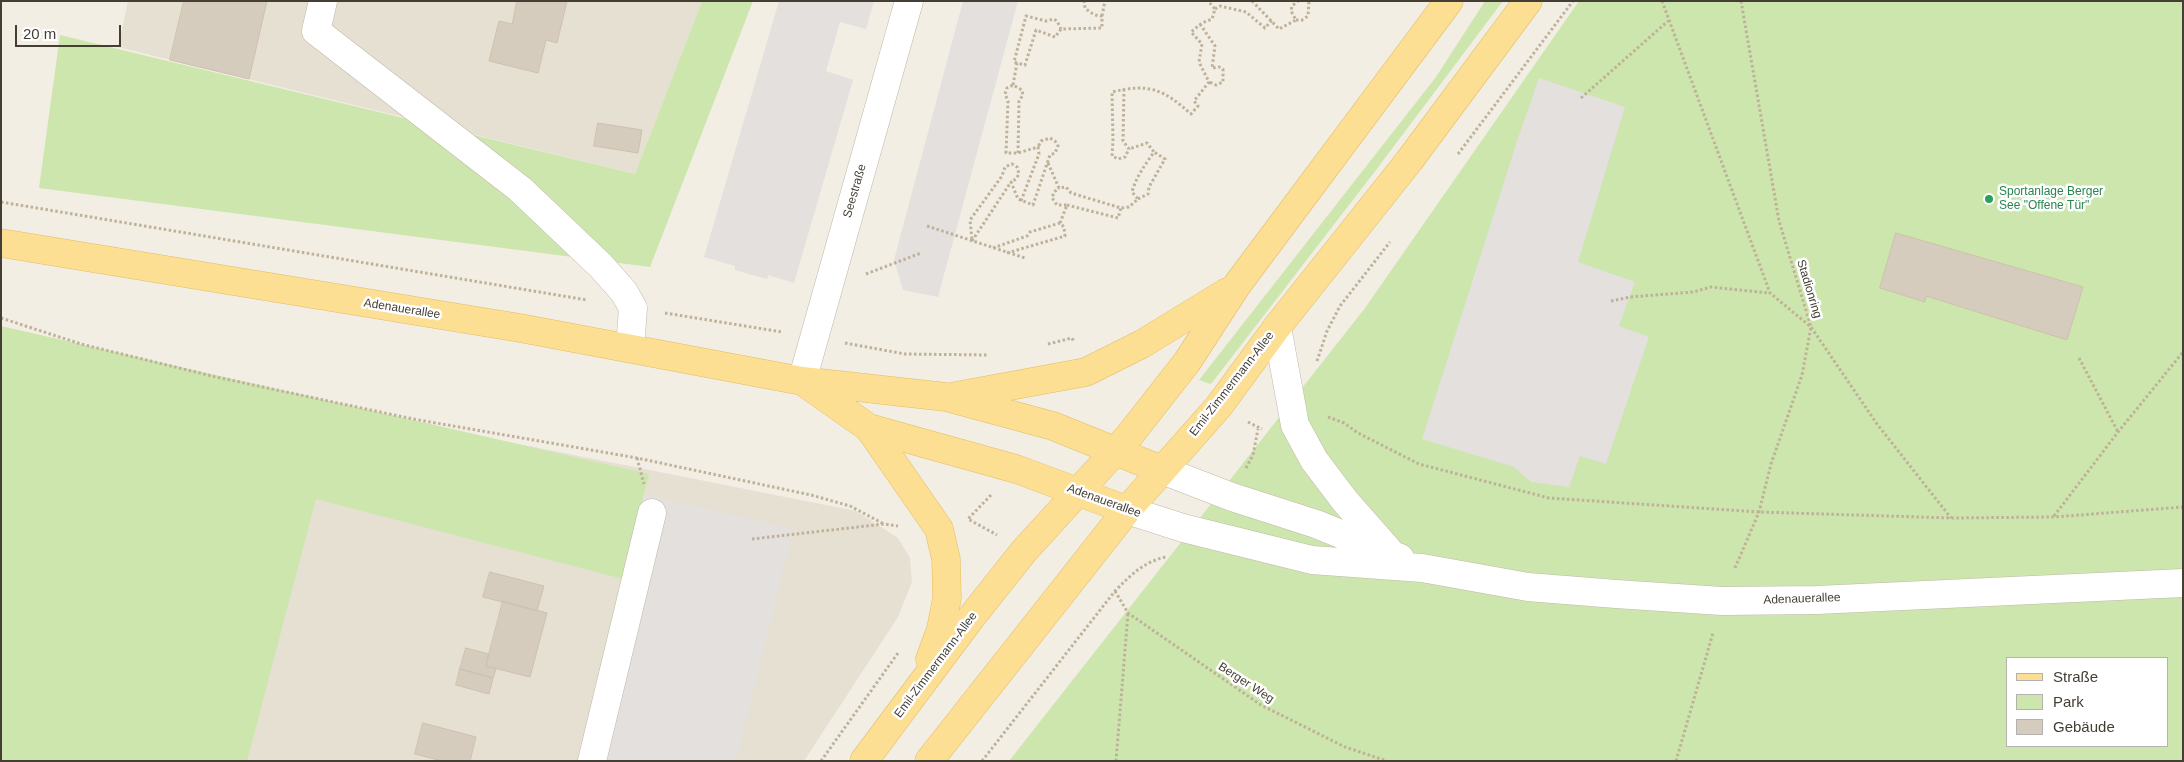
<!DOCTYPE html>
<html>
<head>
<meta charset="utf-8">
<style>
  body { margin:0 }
  #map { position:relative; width:2184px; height:762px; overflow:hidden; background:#f2eee4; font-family:Arial,sans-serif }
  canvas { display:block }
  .frame { position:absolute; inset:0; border:2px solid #443e34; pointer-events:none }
  .legend { position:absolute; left:2006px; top:657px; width:162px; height:90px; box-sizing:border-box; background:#fff; border:1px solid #b4b2ae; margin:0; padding:6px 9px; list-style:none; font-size:15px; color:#443e34 }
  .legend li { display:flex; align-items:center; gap:10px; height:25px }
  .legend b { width:25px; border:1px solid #b4b2ae }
  .scale { position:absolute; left:15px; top:25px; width:106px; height:22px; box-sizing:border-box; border:2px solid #443e34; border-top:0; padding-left:6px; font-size:15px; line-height:18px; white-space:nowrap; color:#443e34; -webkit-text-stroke:4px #fff; paint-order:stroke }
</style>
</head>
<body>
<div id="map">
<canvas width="2184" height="762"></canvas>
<div class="frame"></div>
<ul class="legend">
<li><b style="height:6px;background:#fddf93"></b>Straße</li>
<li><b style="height:14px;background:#cce6ad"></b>Park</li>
<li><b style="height:14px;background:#d6ccbd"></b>Gebäude</li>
</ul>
<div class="scale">20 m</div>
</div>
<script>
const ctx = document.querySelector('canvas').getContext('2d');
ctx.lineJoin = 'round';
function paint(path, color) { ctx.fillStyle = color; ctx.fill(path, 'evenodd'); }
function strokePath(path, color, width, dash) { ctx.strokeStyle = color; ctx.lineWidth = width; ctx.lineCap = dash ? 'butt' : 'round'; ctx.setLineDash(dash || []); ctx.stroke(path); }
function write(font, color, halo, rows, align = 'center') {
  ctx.font = font + ' Arial,sans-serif'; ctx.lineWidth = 5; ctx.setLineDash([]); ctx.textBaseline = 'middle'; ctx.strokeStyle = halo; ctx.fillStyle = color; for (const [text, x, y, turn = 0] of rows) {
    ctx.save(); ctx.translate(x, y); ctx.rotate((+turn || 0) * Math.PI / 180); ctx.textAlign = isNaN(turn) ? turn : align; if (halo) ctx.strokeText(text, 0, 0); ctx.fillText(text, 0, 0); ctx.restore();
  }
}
paint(new Path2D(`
  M128 1H702L635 174 118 47Z
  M237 388 856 511 898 538 910 558 912 582 898 617 804 761H1Z`), '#e6e0d3');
paint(new Path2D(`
  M702 1H753L650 267 39 188 60 35 635 174Z
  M1485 1H1503L1376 170 1211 384 1199 380 1436 77Z
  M1579 1H2183V761H1009L1365 308ZM2008 658H2168V746H2008Z
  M1 326 649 474 623 579 316 499 247 761H1Z`), '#cce6ad');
paint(new Path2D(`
  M779 1H874L866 29 840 22 826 71 853 80 794 283 768 275 767 279 735 270V266L704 257Z
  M963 1H1018L938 297 903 290 894 260Z
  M1539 78 1625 107 1578 262 1635 282 1619 326 1649 337 1606 464 1580 456 1569 487 1531 482 1514 467 1422 439 1518 138Z
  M644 494 793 529 736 761H577Z`), '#e3e0dd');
const building = new Path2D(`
  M184 1H267L249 79 170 60Z
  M517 1H567L557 43 546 40 538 73 489 61 499 21 512 24Z
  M598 123 642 130 638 153 594 146Z
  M1896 233 2083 287 2067 340 1926 296 1925 302 1880 288Z
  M490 572 544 586 537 611 483 597Z
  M503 601 547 613 530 677 486 666Z
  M466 648 489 654 486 666 496 669 493 678 460 669Z
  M460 669 493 678 489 694 456 685Z
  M423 723 476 737 470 761H442L415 754Z`);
paint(building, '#d6ccbd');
strokePath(building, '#cec1ad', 1);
const minor = new Path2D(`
  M323 1 316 31 520 189 601 266 624 292 633 308 630 348
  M1277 327 1295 425 1314 460 1345 501 1389 551
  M802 381 909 1
  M1162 470 1232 497 1316 524 1400 558
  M1127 510 1183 528 1312 560 1422 568 1528 587 1616 594 1722 601 1817 600 2183 583
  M592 761 652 513`);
const major = new Path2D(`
  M1 243 520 328 802 381 946 397 1053 426 1162 470
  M805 383 869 428 1016 469 1127 510
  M956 396 1086 372 1142 344 1227 292
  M869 428 939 529 946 559 947 598 941 629 930 659
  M864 761 970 619 1024 551 1129 436 1187 362 1237 285 1449 1
  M929 761 1127 510 1219 406 1277 327 1409 161 1528 1`);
strokePath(minor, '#c0b9aa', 29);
strokePath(major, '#e1bc63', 29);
strokePath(new Path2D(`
  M1252 1 1279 29 1296 20 1291 11 1292 6 1298 1
  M1662 1 1770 293 1811 327 1877 424 1951 518
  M1215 9 1220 6 1246 12 1265 28 1272 20
  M1102 16 1105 1
  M1296 20H1302L1308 16 1309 1
  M1200 24 1215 46 1212 68 1219 67 1223 69V82L1216 85 1209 82
  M1017 63 1014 62 1026 16 1046 21 1054 19 1057 21 1061 29
  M1013 85 1017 63 1025 65 1036 30 1055 37 1061 29 1102 28V16C1095 16 1091 13 1085 8L1084 1
  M1124 89 1123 141 1129 149 1125 157 1118 159 1112 156 1113 141 1112 92C1149 83 1163 89 1191 114L1198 106 1194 101 1209 82 1199 62 1202 44 1191 32 1202 23 1212 19 1215 9 1208 1
  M1581 98 1668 21
  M1018 153 1019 101 1023 95 1022 90 1013 85 1007 88 1005 94 1008 101 1006 153H1018L1038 147 1039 154 1021 201
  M1458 154 1573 1
  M1048 163 1059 188 1066 187 1071 193 1121 208 1129 207 1138 199 1132 192C1136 177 1145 165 1154 152L1147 143 1129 149
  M1138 199 1148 194 1149 187 1165 159 1154 152
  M1 202 587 300
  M1067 205 1118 218 1121 208
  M927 226 1025 258
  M972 239 970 220 1002 176 1005 167 1012 164 1017 167 1019 174 1016 179 1011 182
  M972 241 1011 182 1018 199 1033 205 1050 155 1055 153 1058 146 1055 141 1050 138 1041 141 1038 147
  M993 248 1027 236 1030 232 1060 223
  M1007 253 1065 236 1064 227 1060 223 1067 205H1057L1052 198 1054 192 1059 188
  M866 274 921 253
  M1611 301 1630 297 1693 292 1711 287 1770 293
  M665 313 782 332
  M1 318 81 344 216 377 413 419 637 458 811 495 850 506 884 524
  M845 343 905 354 988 355
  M1048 344 1072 338 1074 342
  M2079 358 2118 432
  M1317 361 1327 331 1340 306 1390 242
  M1328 417 1344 423 1358 433 1419 464 1549 498 1759 512 1951 518 2054 517 2183 507
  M1248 422 1262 429
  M637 458 644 484
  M1246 468 1253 455 1258 429
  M991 495 968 519 997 535
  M2054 516 2118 432 2183 352
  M752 539 884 524 898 526
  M1735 568 1759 512 1771 464 1802 375 1811 327 1779 221 1741 1
  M1115 591 1128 613 1261 705 1345 747 1387 761
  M821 761 898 653
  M982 761 1115 591C1131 575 1143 562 1166 557
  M1116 761 1128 613
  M1676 761 1713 633`), '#bfb199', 3, [2.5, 2.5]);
strokePath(minor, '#fff', 28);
strokePath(major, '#fddf93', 28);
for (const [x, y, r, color] of [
  [1989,199,5,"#2e9e5b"]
]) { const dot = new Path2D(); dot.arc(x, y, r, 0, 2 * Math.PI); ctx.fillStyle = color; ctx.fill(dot); strokePath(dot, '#fff', 2); }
write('12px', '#443e34', '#fff', [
  ["Seestraße",855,191,-74],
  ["Stadionring",1809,289,73],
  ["Adenauerallee",402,309,9],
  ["Emil-Zimmermann-Allee",1232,384,-52],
  ["Adenauerallee",1104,501,20],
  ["Adenauerallee",1802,599,-2],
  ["Emil-Zimmermann-Allee",936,665,-53],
  ["Berger Weg",1246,683,33]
]);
write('12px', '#27864d', '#fff', [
  ["Sportanlage Berger",1999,192],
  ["See \"Offene Tür\"",1999,206]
], 'left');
</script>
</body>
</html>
